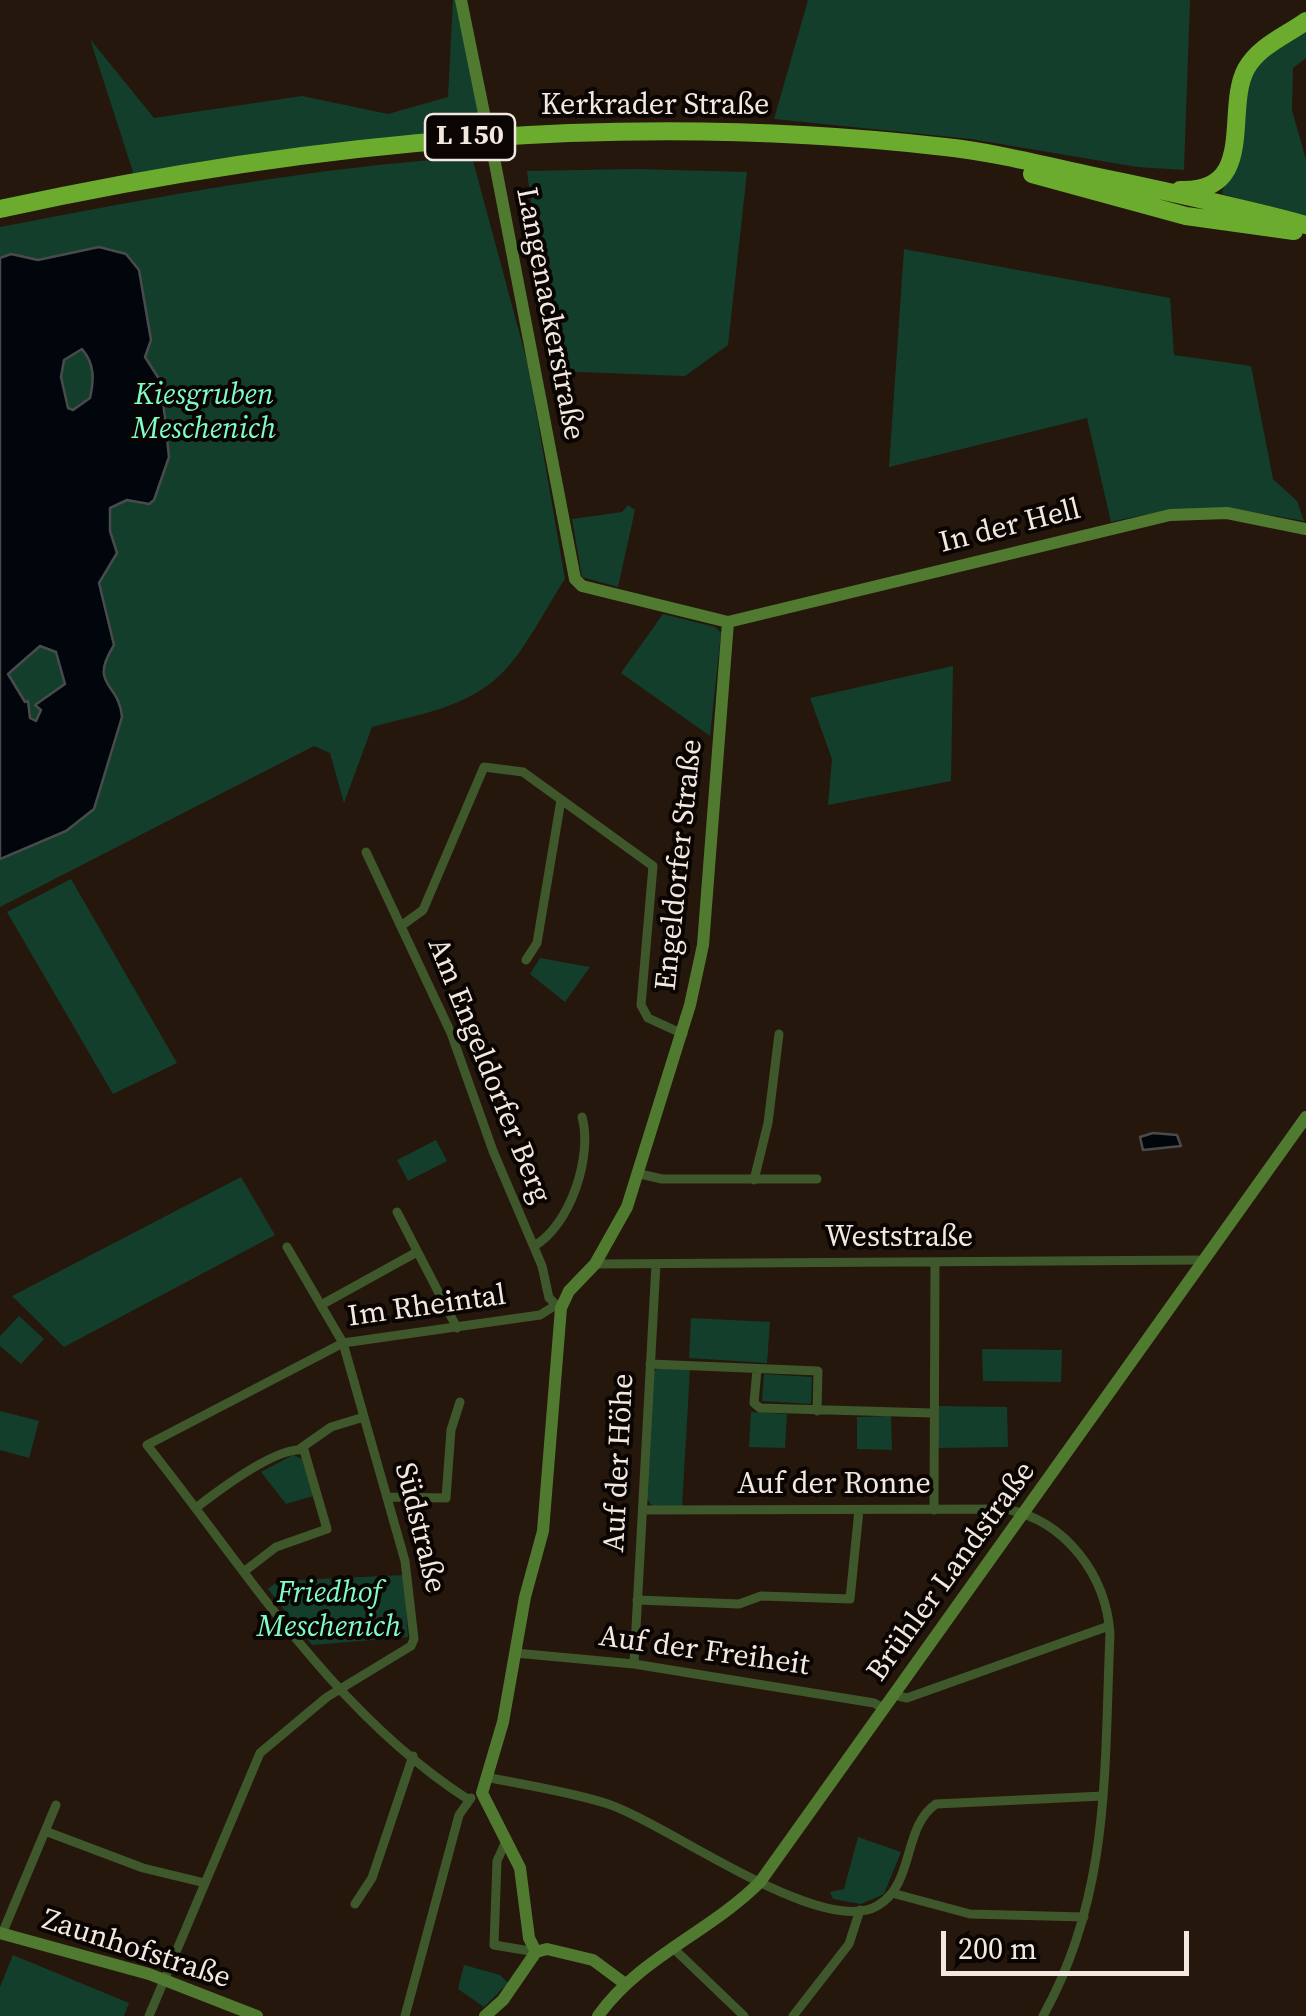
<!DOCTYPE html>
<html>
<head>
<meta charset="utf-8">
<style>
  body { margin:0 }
  #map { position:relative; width:1306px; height:2016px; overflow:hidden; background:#25170c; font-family:"Source Serif 4",serif }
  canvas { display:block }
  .scale { position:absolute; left:941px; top:1931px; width:248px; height:45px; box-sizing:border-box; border:5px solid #f2e8e0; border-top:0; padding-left:12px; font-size:30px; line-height:35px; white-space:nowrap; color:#f2e8e0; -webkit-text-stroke:8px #0a0502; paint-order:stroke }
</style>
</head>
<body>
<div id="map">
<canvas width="1306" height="2016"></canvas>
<div class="scale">200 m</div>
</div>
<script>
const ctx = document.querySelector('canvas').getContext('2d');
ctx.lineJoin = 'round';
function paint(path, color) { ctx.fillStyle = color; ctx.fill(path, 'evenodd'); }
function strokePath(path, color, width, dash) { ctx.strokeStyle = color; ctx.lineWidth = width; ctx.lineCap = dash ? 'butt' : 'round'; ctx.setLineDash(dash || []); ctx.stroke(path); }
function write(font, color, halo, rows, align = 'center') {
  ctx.font = font + ' "Source Serif 4",serif'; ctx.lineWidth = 8; ctx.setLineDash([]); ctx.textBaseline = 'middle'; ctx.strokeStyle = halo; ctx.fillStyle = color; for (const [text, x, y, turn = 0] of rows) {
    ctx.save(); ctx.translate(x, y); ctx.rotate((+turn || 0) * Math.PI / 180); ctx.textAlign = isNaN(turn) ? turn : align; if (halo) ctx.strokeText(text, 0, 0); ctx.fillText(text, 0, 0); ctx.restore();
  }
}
paint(new Path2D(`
  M453 0H458L483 127 134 175 90 39 154 118 302 96 388 114 448 97Z
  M808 0H1190L1184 170 1137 167 971 139 774 119Z
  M1306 27V58L1293 68 1292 110 1306 160V216L1222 194 1249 80 1262 59Z
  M472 157 528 365 565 579C545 609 526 650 500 675 466 708 416 715 372 727L344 803 330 753 314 746 0 907V227C157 197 312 167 472 157Z
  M635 169 747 172 728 345 685 376 553 371 527 171Z
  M904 249 1170 298 1174 355 1251 366 1273 479 1297 501 1304 521C1222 506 1193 503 1111 522L1087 418 889 467Z
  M628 505 635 510 618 587 582 577 572 519 622 512Z
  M663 614 715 627 721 633 710 736 621 673Z
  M953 666 951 781 828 805 832 759 810 698Z
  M71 879 177 1063 113 1094 7 912Z
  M540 958 590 967 565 1002 530 974Z
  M436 1140 447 1161 408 1181 397 1160Z
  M241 1177 275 1235 64 1347 12 1296Z
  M19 1316 44 1339 21 1364 0 1346V1336Z
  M691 1318 770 1322 767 1363 689 1358Z
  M982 1349 1062 1350 1061 1382 983 1381Z
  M658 1367 690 1369 682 1508 653 1507 646 1498 653 1373Z
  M764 1374 812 1377 811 1404 762 1401Z
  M937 1406 1007 1407 1008 1447 936 1448Z
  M0 1411 39 1421 29 1458 0 1450Z
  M751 1412 787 1414 785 1448 749 1447Z
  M891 1416 892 1450 857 1449V1417Z
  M293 1455 303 1459 313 1496 286 1504 261 1472Z
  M404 1575 408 1637 312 1645 268 1589 278 1581Z
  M858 1837 901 1852 884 1894 861 1904 833 1899 830 1892 844 1889Z
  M13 1955 129 2003 124 2016H0V1987Z
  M464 1965 500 1975 508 1983 484 2007 458 1989Z`), '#133e2c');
const water = new Path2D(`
  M99 247 126 254 139 270 151 340 145 357 161 382 169 457 154 500 149 504 127 500 110 508V531L117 553 99 583 114 645C88 687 119 681 122 717L94 809 66 831 0 859V258L11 254 38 260ZM82 349C95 364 94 380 90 398L73 410 68 408 61 377 64 360ZM40 646 56 652 65 684 35 705 41 710 36 721 30 718 28 701 25 702 8 674Z
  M1153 1133 1177 1135 1181 1146 1143 1150 1140 1137Z`);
paint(water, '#00060b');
strokePath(water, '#494a4b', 2.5);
strokePath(new Path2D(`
  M366 852 451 1033 493 1151 542 1266 549 1298 559 1307
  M401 926 423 910 484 767 523 772 653 866 641 1005 648 1018 683 1034
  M526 960 537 943 561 800
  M640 1174 662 1179H817
  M754 1180 768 1123 779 1034
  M397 1212 457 1328
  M534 1246C570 1226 593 1156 582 1117
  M595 1264 1204 1260
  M321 1305 417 1252
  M650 1364 818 1371 817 1411
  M757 1369 754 1403 760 1408 932 1413
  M301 1448 331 1427 364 1417
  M387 1497 446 1498 451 1430 460 1402
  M197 1507C219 1490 277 1446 304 1450L327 1529 276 1547 246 1570
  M643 1510 1006 1509C1066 1521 1106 1575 1110 1634 1104 1769 1111 1894 1043 2016
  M934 1510 935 1262
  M637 1600 739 1604 761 1596 850 1599 859 1510
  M515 1653 634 1664 874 1703 885 1709
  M634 1664 656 1264
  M894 1695 907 1698 1109 1626
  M486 1777C525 1785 566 1791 605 1803 664 1821 820 1938 877 1906 915 1885 902 1827 936 1804L1103 1796
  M469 1800C333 1713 245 1568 147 1445L343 1343 540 1315 556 1305
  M45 1831 143 1868 205 1883
  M507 1839 497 1861 494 1945 536 1952
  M892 1893 970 1914 1084 1917
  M355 1904 372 1878 413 1756
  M2 1934 56 1805
  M672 1947 744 2016
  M149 2016 260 1753 327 1697 411 1646 414 1639 405 1561 343 1343 287 1247
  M405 2016 459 1815 471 1798
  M793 2016 849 1944 860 1910`), '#3e582b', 9);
strokePath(new Path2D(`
  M461 0 487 128
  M493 153 575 579 582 586 728 622 1170 515 1227 513 1306 529
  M0 1933 149 1974 257 2016
  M536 1952 529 1938 520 1868 482 1793 503 1722 525 1597 543 1531 561 1308 569 1291 595 1264 627 1207 690 1005 703 945 728 622
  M485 2016 503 2000 536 1952 547 1949 593 1960 624 1983
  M598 2016C640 1957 709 1933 760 1882L1306 1117`), '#507a2f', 12);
strokePath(new Path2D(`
  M1032 174 1186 216 1294 231
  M1180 190C1258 193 1224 110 1246 69 1259 46 1285 36 1306 21
  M0 209C311 141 627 110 945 147 992 152 1039 164 1085 174 1159 190 1233 205 1306 225`), '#6bac2f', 18);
strokePath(new Path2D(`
  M487 128 493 153`), '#507a2f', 12);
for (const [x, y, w] of [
  [470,137,90]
]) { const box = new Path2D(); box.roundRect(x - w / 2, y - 23, w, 46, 8); ctx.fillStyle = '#0a0502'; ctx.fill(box); strokePath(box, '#f2e8e0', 2.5); }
write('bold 28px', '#f2e8e0', null, [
  ["L 150",470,137]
]);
write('30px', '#f2e8e0', '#0a0502', [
  ["Kerkrader Straße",655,106],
  ["Langenackerstraße",549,314,79],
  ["In der Hell",1010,527,-14],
  ["Engeldorfer Straße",680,865,-84],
  ["Am Engeldorfer Berg",488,1071,68],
  ["Weststraße",899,1238],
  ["Im Rheintal",427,1307,-8],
  ["Auf der Höhe",620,1463,-87],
  ["Auf der Ronne",834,1485],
  ["Südstraße",419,1528,76],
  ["Brühler Landstraße",952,1572,-54],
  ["Auf der Freiheit",704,1652,8],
  ["Zaunhofstraße",136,1950,18]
]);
write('italic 30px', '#7efdc7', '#0a0502', [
  ["Kiesgruben",204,396],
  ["Meschenich",204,430],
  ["Friedhof",329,1594],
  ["Meschenich",329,1628]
]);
</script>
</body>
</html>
